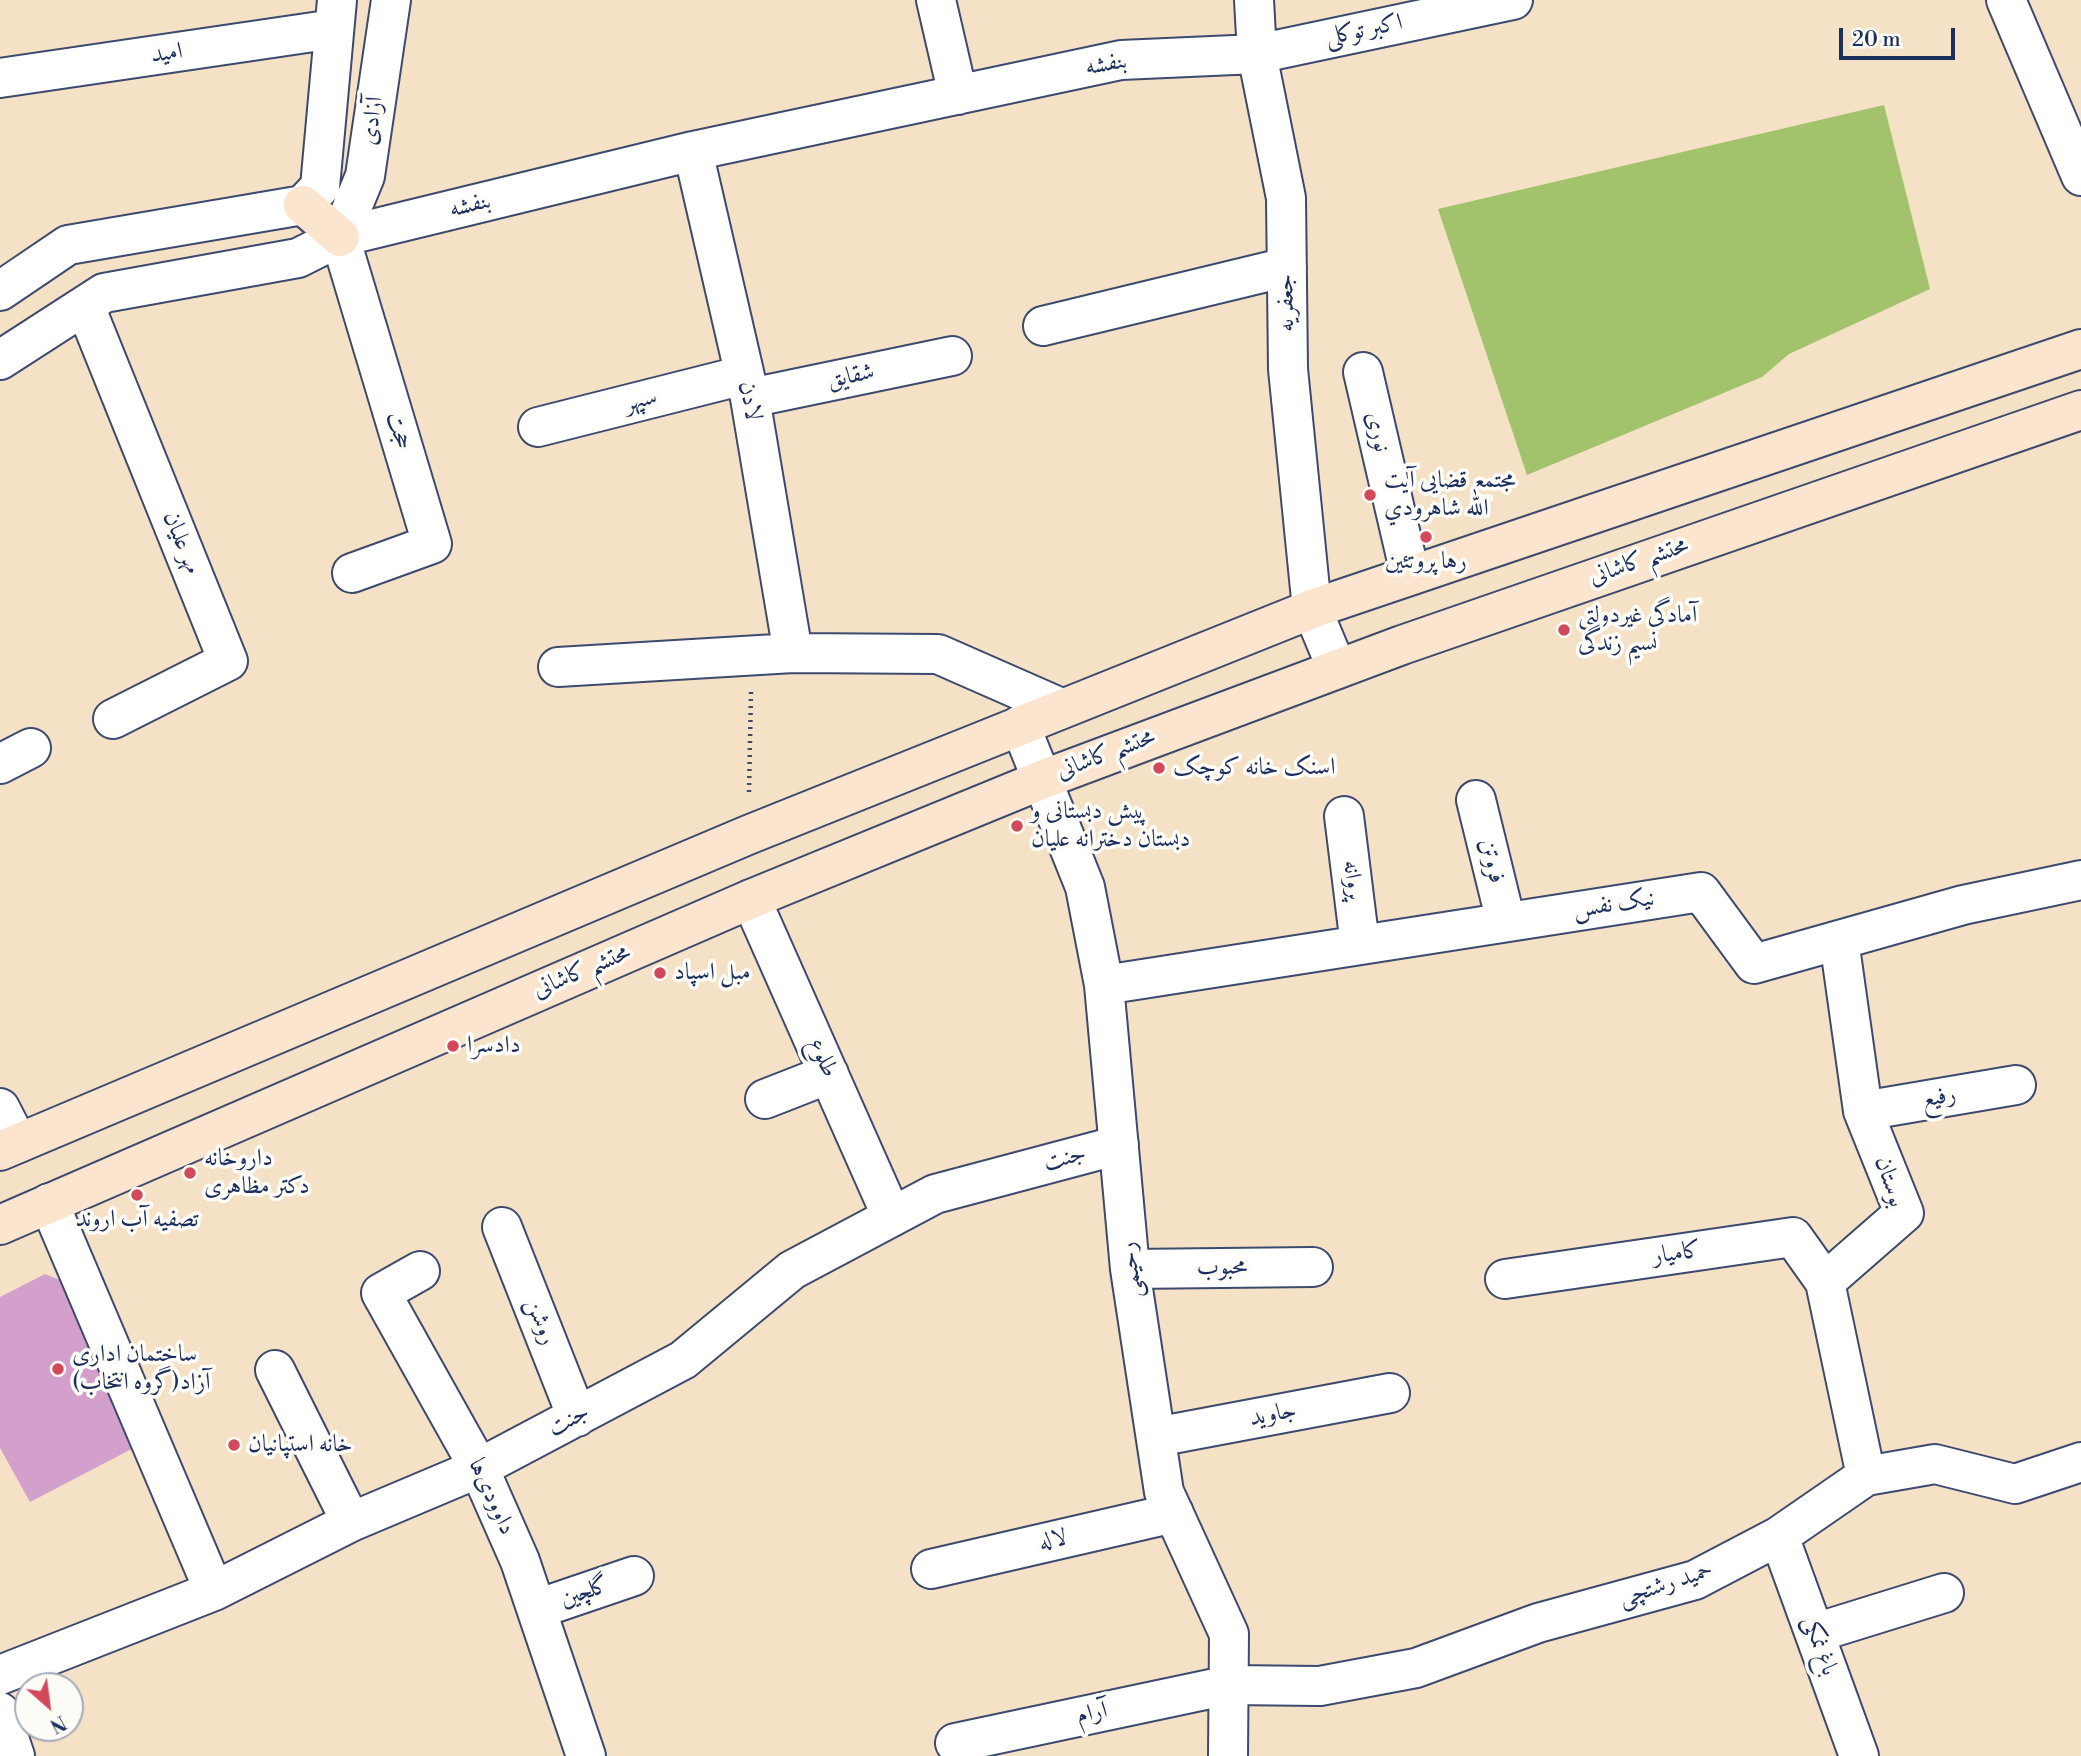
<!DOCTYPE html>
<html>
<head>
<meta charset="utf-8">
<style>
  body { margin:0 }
  #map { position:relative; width:2081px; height:1756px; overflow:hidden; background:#f5e1c6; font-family:"Libre Bodoni",serif }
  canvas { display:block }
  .north { position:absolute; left:14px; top:1672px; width:70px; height:70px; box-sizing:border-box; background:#fdfcf7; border:2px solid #a3aaba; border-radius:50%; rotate:152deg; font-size:19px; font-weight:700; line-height:28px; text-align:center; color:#1b2f5e }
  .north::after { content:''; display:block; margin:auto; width:24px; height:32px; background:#d1495b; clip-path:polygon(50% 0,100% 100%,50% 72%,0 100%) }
  .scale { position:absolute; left:1839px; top:28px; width:116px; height:32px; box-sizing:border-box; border:4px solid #1b2f5e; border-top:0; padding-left:9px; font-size:21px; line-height:24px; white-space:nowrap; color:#1b2f5e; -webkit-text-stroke:5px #fdfcf7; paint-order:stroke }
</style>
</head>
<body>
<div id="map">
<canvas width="2081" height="1756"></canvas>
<div class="north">N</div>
<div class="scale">20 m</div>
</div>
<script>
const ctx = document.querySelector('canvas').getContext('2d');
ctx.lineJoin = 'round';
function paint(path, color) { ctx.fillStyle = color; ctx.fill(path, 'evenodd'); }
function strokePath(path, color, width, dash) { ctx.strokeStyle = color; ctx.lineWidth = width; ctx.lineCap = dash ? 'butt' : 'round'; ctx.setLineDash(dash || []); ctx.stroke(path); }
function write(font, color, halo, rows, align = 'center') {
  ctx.font = font + ' "Libre Bodoni",Amiri,serif'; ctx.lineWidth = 7; ctx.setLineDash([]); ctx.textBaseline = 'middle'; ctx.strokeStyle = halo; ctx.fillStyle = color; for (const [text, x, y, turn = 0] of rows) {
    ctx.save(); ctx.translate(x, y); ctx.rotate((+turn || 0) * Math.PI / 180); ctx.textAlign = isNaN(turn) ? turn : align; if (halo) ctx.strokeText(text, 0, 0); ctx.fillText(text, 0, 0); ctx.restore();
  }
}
paint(new Path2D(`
  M1884 105 1930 289 1789 354 1762 377 1527 475 1438 209Z`), '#a2c36c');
paint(new Path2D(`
  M45 1274 82 1289 147 1441 30 1502 0 1448V1297Z`), '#d3a0cb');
const street = new Path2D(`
  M936 0 958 95
  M1254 0 1257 54 1286 198 1288 369 1312 609 1337 669
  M2006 0 2081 176
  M0 78 334 29
  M693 151 750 398 793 653
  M340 237 432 544 352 573
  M340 237 365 176 391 0
  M0 291 68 245 303 205 320 187 337 0
  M85 306 228 661 113 719
  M1043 326 1287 267
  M0 360 104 293 298 258 340 237 693 151 1121 60 1257 54 1513 0
  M1363 372 1410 574
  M750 398 952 356
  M538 427 744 375
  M558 667 793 653 938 654 1061 708
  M1020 725 1085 887 1104 985 1130 1269 1164 1492 1229 1634 1228 1756
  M0 764 31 748
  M1476 800 1506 922
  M1344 816 1360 945
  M751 899 892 1217
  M1839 940 1863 1111 1904 1213 1825 1282 1866 1476
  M1104 985 1701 892 1754 964 1963 905 2081 880
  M765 1099 829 1074
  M0 1108 18 1143
  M1863 1111 2016 1085
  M49 1203 214 1591
  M502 1227 577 1417
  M1130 1269 1313 1267
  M420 1271 381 1293 479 1468 520 1561 586 1756
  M1505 1279 1793 1237 1825 1282
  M275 1370 351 1522
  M1156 1437 1390 1393
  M1779 1536 1859 1756
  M931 1569 1174 1513
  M537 1609 634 1576
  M1815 1633 1944 1593
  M0 1675 214 1591 351 1522 479 1468 683 1360 792 1270 935 1194 1119 1145
  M0 1712 15 1756
  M955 1743 1229 1685 1320 1686 1416 1668 1538 1623 1695 1580 1779 1536 1866 1476 1935 1464 2015 1484 2081 1462`);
const secondary = new Path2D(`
  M303 205 340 237
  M0 1151 748 835 1312 609 2081 349
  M0 1225 751 899 1044 779 1402 645 2081 410`);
strokePath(street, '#3c4a6e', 42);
strokePath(secondary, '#3c4a6e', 42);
strokePath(new Path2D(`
  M749 792 751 692`), '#3c4a6e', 4.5, [2, 5]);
strokePath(street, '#fff', 38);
strokePath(secondary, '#fbe5cf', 38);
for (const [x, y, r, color] of [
  [1370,495,7,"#d1495b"],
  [1426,537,7,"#d1495b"],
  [1564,630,7,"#d1495b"],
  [1159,768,7,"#d1495b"],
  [1017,826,7,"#d1495b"],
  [660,973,7,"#d1495b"],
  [453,1046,7,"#d1495b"],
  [190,1173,7,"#d1495b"],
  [137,1195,7,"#d1495b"],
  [58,1369,7,"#d1495b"],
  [234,1445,7,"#d1495b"]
]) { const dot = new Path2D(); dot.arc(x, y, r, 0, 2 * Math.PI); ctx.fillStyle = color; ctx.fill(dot); strokePath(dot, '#fdfcf7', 2.5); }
write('24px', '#1b2f5e', '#fdfcf7', [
  ["اکبر توکلی",1364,31,-12],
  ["امید",167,54,-8],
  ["بنفشه",1106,65,-10],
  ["آزادی",373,121,-82],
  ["بنفشه",470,206,-14],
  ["جعفریه",1287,303,-91],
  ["شقایق",851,377,-12],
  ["سپهر",641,401,-14],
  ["لادن",749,401,78],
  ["حجت",398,431,73],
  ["نوری",1377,432,77],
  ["مهر علیان",181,543,68],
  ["محتشم کاشانی",1639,562,-19],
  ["محتشم کاشانی",1106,755,-21],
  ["فروتن",1491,861,76],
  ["پروانه",1352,880,83],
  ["نیک نفس",1614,905,-9],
  ["محتشم کاشانی",582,972,-23],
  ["طلوع",822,1058,66],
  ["رفیع",1939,1098,-10],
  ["جنت",1065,1159,-15],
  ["بوستان",1889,1182,72],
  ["کامیار",1677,1254,-8],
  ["محبوب",1222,1268,-1],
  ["رحیمی",1132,1270,-97],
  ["روشن",540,1322,69],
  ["جاوید",1273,1415,-11],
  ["جنت",569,1421,-28],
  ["داوودی‌ها",491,1497,65],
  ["لاله",1053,1541,-13],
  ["حمید رشتچی",1666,1585,-18],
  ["گلچین",585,1593,-19],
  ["باغ نمکی",1819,1646,70],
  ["آرام",1092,1714,-12]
]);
write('24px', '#1b2f5e', '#fdfcf7', [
  ["مجتمع قضایی آیت",1384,481],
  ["الله شاهرودي",1384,509],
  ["رها پروتئین",1426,562,"center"],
  ["آمادگی غیردولتی",1578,616],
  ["نسیم زندگی",1578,644],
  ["اسنک خانه کوچک",1173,768],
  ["پیش دبستانی و",1031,812],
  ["دبستان دخترانه علیان",1031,840],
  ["مبل اسپاد",674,973],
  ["دادسرا",467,1046],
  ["داروخانه",204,1159],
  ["دکتر مظاهری",204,1187],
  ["تصفیه آب اروند",137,1220,"center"],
  ["ساختمان اداری",72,1355],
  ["آزاد(گروه انتخاب)",72,1383],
  ["خانه استپانیان",248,1445]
], 'left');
</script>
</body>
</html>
